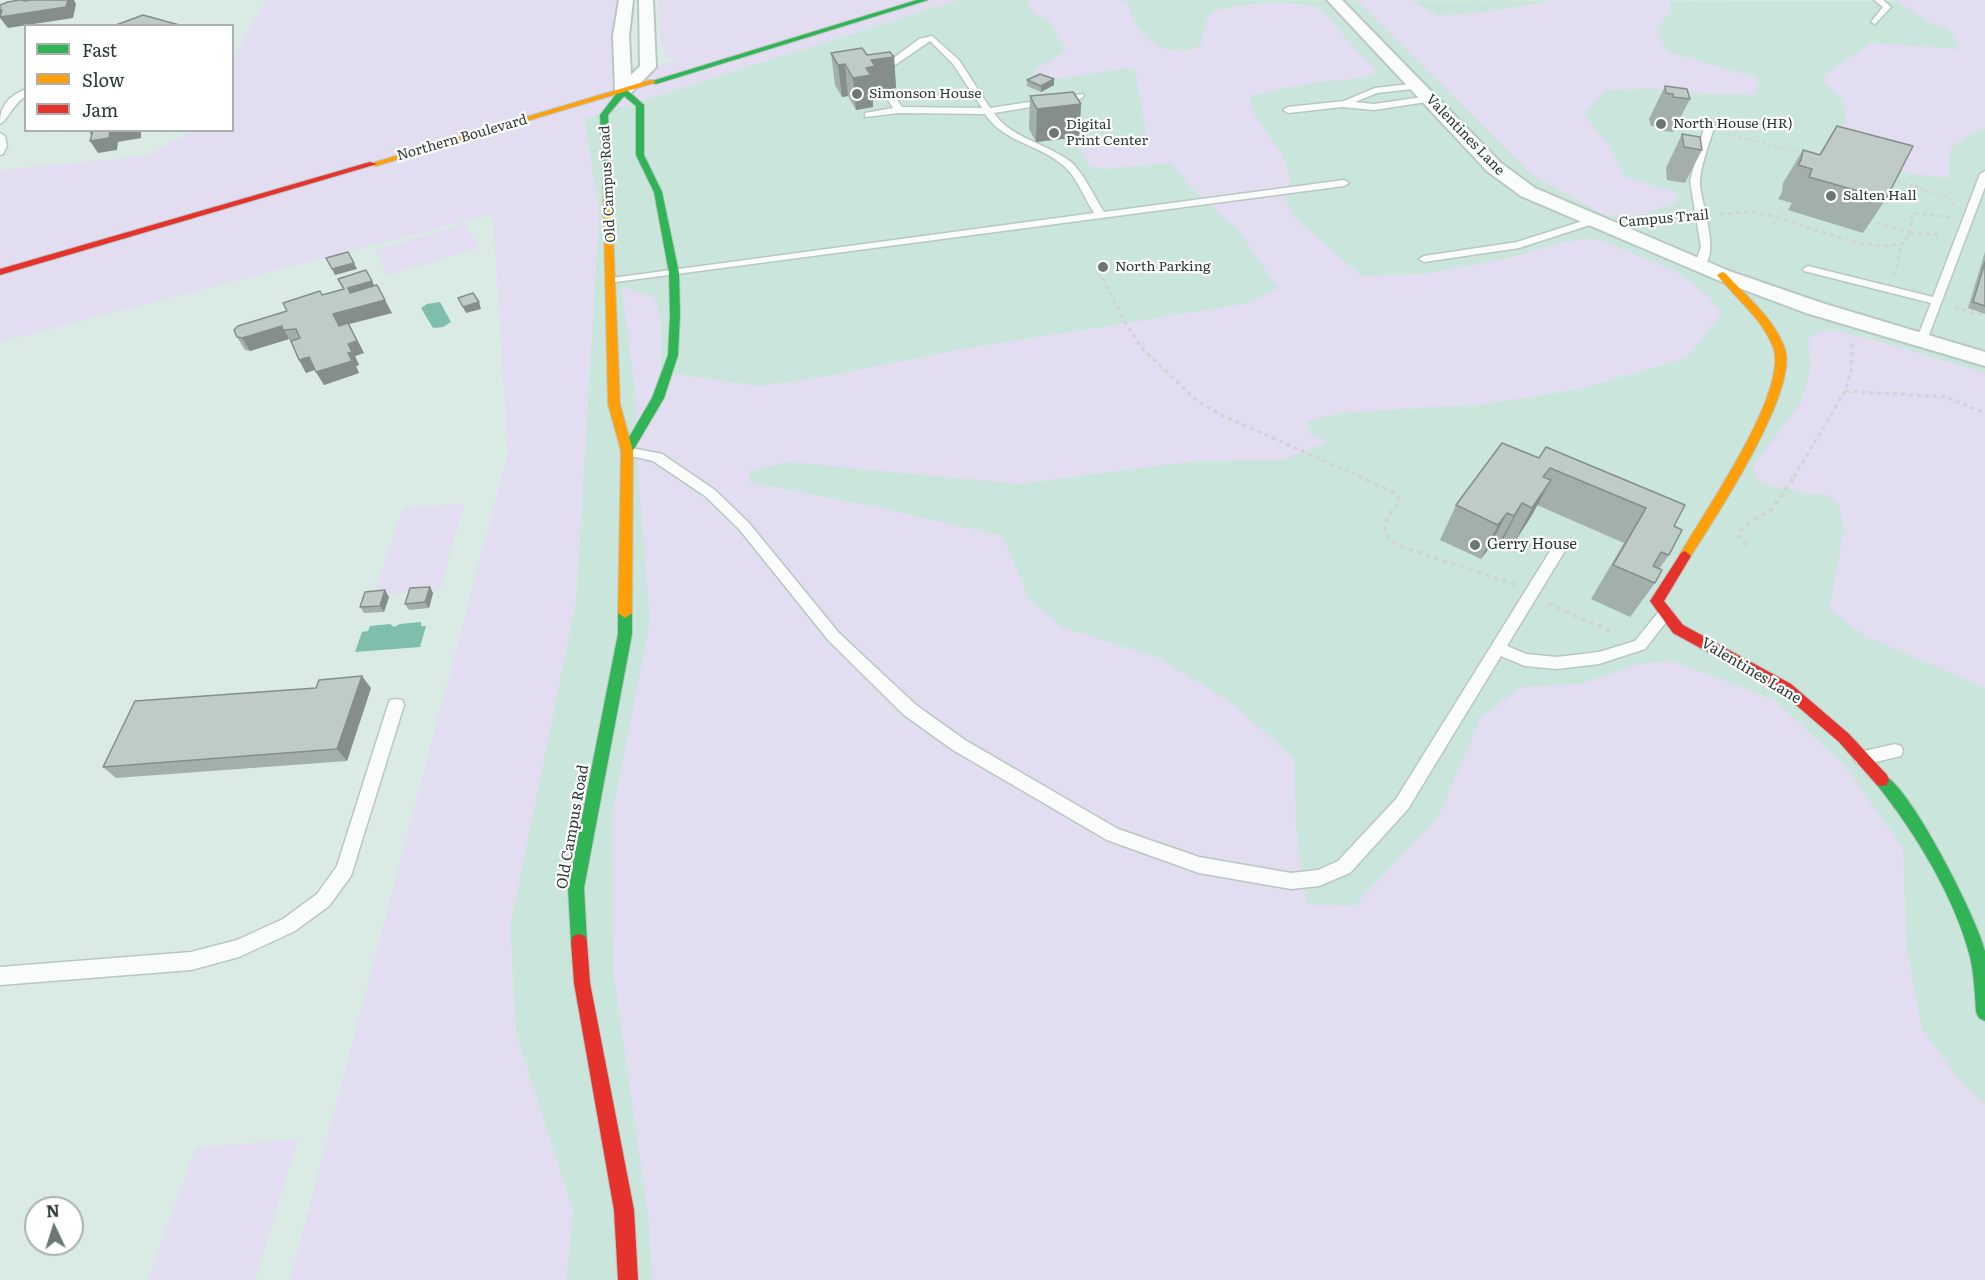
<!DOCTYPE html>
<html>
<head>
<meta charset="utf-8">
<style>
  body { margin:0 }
  #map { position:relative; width:1985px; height:1280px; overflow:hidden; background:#daebe5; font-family:Literata,serif }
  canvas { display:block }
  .legend { position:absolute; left:24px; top:24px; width:210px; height:108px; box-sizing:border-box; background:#fff; border:2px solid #abb0af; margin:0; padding:8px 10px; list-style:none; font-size:18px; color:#2e3a36 }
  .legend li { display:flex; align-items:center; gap:12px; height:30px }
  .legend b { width:30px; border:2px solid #abb0af }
  .north { position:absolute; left:24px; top:1196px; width:60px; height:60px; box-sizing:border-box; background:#fff; border:2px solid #abb0af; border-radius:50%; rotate:356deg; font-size:16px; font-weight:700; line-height:24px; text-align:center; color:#2e3a36 }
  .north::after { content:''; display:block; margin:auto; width:21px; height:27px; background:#6a7873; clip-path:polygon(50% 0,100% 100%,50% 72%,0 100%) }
</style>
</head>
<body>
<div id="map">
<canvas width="1985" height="1280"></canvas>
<ul class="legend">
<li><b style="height:8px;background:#30b455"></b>Fast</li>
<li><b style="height:8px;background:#ff9f0a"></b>Slow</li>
<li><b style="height:8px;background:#e5322d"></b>Jam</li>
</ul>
<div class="north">N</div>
</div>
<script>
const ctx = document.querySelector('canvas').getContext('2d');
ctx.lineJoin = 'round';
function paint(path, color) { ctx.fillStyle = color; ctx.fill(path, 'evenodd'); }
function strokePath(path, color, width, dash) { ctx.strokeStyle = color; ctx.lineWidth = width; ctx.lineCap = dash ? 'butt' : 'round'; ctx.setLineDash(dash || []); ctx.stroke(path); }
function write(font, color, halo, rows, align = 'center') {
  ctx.font = font + ' Literata,serif'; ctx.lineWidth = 4.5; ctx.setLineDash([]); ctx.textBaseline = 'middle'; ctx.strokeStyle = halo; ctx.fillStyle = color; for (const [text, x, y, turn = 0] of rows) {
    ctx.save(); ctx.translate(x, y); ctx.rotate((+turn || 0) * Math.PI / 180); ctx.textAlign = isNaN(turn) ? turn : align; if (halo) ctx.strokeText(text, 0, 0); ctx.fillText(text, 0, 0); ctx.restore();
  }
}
paint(new Path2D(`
  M958 0 1985 1V1280H566L573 1211 516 1034 510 927 576 600 599 211 584 119Z`), '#c9e5dc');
paint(new Path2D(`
  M266 0H620L613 49 612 74 610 80 680 59 667 57 661 42 658 0H958L584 119 599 211 576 600 510 928 516 1034 573 1211 566 1280H290L508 453 493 214 0 342V170L146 156 193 131 232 130 233 59Z
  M1031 0H1121L1129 4C1134 39 1169 62 1201 45 1203 37 1204 25 1208 18 1219 0 1300 0 1318 8 1330 16 1337 27 1346 38 1356 50 1368 60 1377 72 1355 83 1331 79 1307 84 1288 87 1270 93 1250 96L1254 114 1282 154 1290 175 1286 201 1295 218 1362 276 1424 274 1504 259 1560 243 1587 239 1601 240 1676 271 1708 295 1722 313 1687 358 1581 389 1488 404 1341 413 1307 421 1310 433 1328 442 1284 460 1196 461 1019 484 787 462 750 471 749 482 872 506 1003 536 1029 599 1064 628 1157 657 1231 702 1294 759 1296 826 1306 904 1354 906 1438 817 1481 717 1521 687 1580 684 1640 664 1670 660 1775 700 1844 765 1903 848 1907 949 1922 1029 1958 1078 1985 1104V1280H652L649 1222 613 968 612 815 650 621 638 473 635 393 622 287 654 297 661 317V372L759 386 823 377 957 350 1248 303 1278 288 1237 229 1189 186 1172 163 1103 169 1089 166 1081 152 1087 141H1123L1146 134 1135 69 1127 68 1050 80 1032 74C1043 60 1055 62 1066 49L1049 20 1035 15 1026 3Z
  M1356 0H1412L1439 16 1491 11 1556 0H1669L1671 11 1656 29 1666 51 1758 78 1755 95 1706 94 1647 88 1605 91 1584 114 1608 144 1624 176 1677 193V202L1634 217 1607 216 1533 176Z
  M1894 0H1985V128L1968 135 1950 149 1949 177C1898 177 1875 163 1833 139L1846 121 1843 99 1824 83 1825 74 1871 43 1960 49 1950 29 1931 23Z
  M465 224 480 248 387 275 375 250Z
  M1831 330 1875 340 1985 373V688L1863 635 1829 609 1844 530 1839 504 1827 495 1805 493 1758 482 1753 466 1801 402 1811 367 1808 340 1817 333Z
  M464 504 440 590 374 596 403 508Z
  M298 1139 255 1280H148L196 1148Z`), '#e2ddf0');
paint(new Path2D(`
  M440 302 451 322 443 327 433 328 421 308 427 304Z
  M421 622V626H426L420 647 355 652 362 632 368 631 370 626 390 624 394 627 400 624Z`), '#7fbead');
const lane = new Path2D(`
  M1874 0H1883L1891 7 1875 24 1871 22 1883 7Z
  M932 36 959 60 990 108 1083 94 1084 96 1080 99 994 113C1010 138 1046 143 1071 162 1083 172 1095 198 1104 212L1344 180 1349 183 1344 186 608 283V279L612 278 1094 213C1085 199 1077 178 1065 167 1040 144 1004 143 985 114L899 113 865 117V113L893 108 882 90 886 87 889 88 902 107 982 108 953 64 930 41 882 74 875 72 919 39Z
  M1418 83 1421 84V88L1377 93 1355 102 1374 104 1430 96 1434 99 1433 101 1374 110 1342 107 1288 113 1283 110 1288 107 1344 101 1375 88Z
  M26 89V96C11 106 10 118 0 124 0 105 9 96 26 89Z
  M1710 121 1715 124C1710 142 1702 161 1700 179 1698 199 1725 259 1699 269L1694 266 1701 247 1690 181 1705 124Z
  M0 133 5 136 7 146 3 154 0 155Z
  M1985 171V187L1926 343 1922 345 1916 341 1931 303 1804 271 1803 269 1808 266 1933 297 1980 174Z
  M1592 218 1597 221 1596 223 1519 248 1424 262 1419 259 1424 256 1517 242Z
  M627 447 662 454 715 490 749 523 839 633 916 705 965 740 1118 829 1199 857 1291 873 1318 870 1338 861 1396 799 1557 540H1567L1569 544 1507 646 1526 654 1557 657 1599 652 1635 641 1661 609H1671L1673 613 1645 649 1599 664 1557 669 1525 666 1501 656 1408 809 1350 873 1319 886 1291 889 1199 873 1107 840 953 750 904 715 829 641 739 529 705 496 653 461 622 454 621 451 622 448Z
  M396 699 402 700 404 705 351 876 329 906 295 931 239 957 191 970 0 985V967L191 952 237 940 283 919 317 894 337 866 388 705 390 700Z
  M1895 744 1901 746 1903 751 1901 756 1862 765 1856 763 1854 758 1856 753Z`);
const street = new Path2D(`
  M619 0H633L629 36 631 75 640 66 639 0H653L656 67 629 95 623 96 615 91 613 36Z
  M1327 0H1342L1501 163 1535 188 1729 271 1822 303 1985 352V366L1806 313 1715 279 1521 196 1487 171Z`);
const fast = new Path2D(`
  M917 0H928L656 84 649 82Z
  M620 89H626L644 105V155L662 192 679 273 680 315 678 355 664 398 631 454 627 455 621 451 652 398 668 355 670 315 669 273 654 192 636 155V106L624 96 608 115 611 182 607 185 603 182 600 115Z
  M625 608 632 613V634L584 888 587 942 585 948 579 950 573 948 571 942 568 888 618 634V613Z
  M1882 774C1909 783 1978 920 1985 951 1985 971 1985 1000 1985 1021L1979 1018 1976 1012C1975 994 1974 975 1970 957 1955 898 1915 832 1877 785L1875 780 1877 775Z`);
const slow = new Path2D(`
  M650 80 657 82 376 166 369 164Z
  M607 179 611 182 620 404 633 451 632 613 625 618 618 613 621 451 608 404 603 182Z
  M1722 272 1725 273C1746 296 1775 319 1785 349 1799 391 1714 520 1689 559L1685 561 1679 556C1702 515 1790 391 1773 347 1762 318 1736 299 1717 275Z`);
const jam = new Path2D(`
  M370 162 377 164 0 275V269Z
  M1685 551 1691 556 1664 601 1683 625 1791 684 1849 734 1887 775 1889 780 1887 785 1882 786 1877 785 1839 742 1781 692 1673 633 1650 601 1681 553Z
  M579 934 585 936 587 942 590 983 634 1210 638 1280H618L614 1210 574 983 571 942 573 936Z`);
strokePath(lane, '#b9c7c2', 3);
strokePath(street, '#b9c7c2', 4);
strokePath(fast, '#b9c7c2', 2);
strokePath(slow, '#b9c7c2', 2);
strokePath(jam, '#b9c7c2', 2);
strokePath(new Path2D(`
  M1727 134 1804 153
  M1892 179 1947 197 1955 207`), '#d0d4d3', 2, [3, 3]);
strokePath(new Path2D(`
  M1720 214 1752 212 1778 217 1781 211
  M1648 220 1682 217
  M1877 223 1909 233 1913 213 1951 217
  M1773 225 1778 217C1807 227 1877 256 1905 242L1909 233 1942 235
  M1099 271 1125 322 1141 347 1196 400 1221 415 1361 477
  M1893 275 1897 267 1901 245
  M1955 307 1985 316
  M1845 391 1946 397 1985 413
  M1794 477 1845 391 1851 371 1852 344 1855 341`), '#d0d4d3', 3, [4, 4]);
strokePath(new Path2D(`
  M1358 476 1397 494 1400 502 1391 512 1384 526 1388 538 1397 545 1516 585
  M1747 545 1738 536 1743 526 1772 509 1795 476
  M1548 604 1615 633`), '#d0d4d3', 4, [4.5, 4.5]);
paint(lane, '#f9fcfb');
paint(street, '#f9fcfb');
paint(fast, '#30b455');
paint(slow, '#ff9f0a');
paint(jam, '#e5322d');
paint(new Path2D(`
  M831 53 894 57 896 88 877 91 878 98 873 99V107L856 110 848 96 842 97 835 85Z
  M1054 79V85L1041 92 1027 86V80Z
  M1665 86 1690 99 1673 132 1658 130 1657 126H1651L1649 119Z
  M1030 96 1081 104 1079 137 1036 142 1029 129Z
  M1837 126 1886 199 1863 233 1788 210 1792 203 1778 199 1782 192 1783 183 1803 150 1820 154Z
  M1682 134 1702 150 1685 183 1667 180 1666 168Z
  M1985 252V314L1968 308Z
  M375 286 392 313 349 324 364 353 355 356 359 365 356 366 359 373 324 385 315 370 306 373 289 339 250 351 245 350 237 337 287 311 323 295Z
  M1539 458 1685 505 1674 526 1669 555 1659 569 1655 583 1630 617 1591 599 1624 543 1537 505 1532 515 1514 543 1504 538 1495 551 1489 548 1481 559 1440 540 1456 505Z
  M430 587 433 593 429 608 409 610 405 604Z
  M389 597 384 612 364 613 360 607Z
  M371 688 347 761 116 778 103 767Z`), '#a3afab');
paint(new Path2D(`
  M68 0H74L76 4 73 18 8 28 0 18V11Z
  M894 57 896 88 877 91 878 98 873 99V107L856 110 853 78 866 68 871 60Z
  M845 64 848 96 842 97 838 65Z
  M1054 79V85L1041 92V86Z
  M1081 104 1079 137 1036 142 1037 109Z
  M88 130H141V138L118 142 117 150 98 153 90 141 95 140Z
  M354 263 357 269 335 275 332 269Z
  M372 281 379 294 355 301 348 288Z
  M385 300 392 313 349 324 364 353 355 356 359 365 356 366 359 373 324 385 316 372 348 353V344L333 314Z
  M479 302 481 309 466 313 463 307Z
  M282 326 289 339 250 351 242 338Z
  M309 357 317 369 306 373 299 360Z
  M1551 480 1532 515 1514 543 1532 508Z
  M1522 503 1504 538 1495 551 1514 516Z
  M1507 513 1489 548 1481 559 1498 525Z
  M430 587 433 593 429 608 425 602Z
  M385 590 389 597 384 612 380 606Z
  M362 676 371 688 347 761 337 749Z`), '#858e8b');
const building = new Path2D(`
  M19 0H23L24 1 31 0H68L66 7 0 17 2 10 0 11V5L8 2Z
  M143 15 183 26H118L116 25Z
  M862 48 867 55 890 52 894 57 871 60 875 66 866 68 871 75 853 78 845 64 838 65 831 53Z
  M1040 74 1054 79 1041 86 1027 80Z
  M1665 86 1687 89 1690 99 1673 97V94L1666 93Z
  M1073 92 1081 104 1037 109 1030 96Z
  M1837 126 1913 146 1886 199 1809 177 1812 169 1798 165 1801 160 1803 150 1820 155Z
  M93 130H110L109 138 90 141Z
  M1682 134 1700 137 1702 150 1684 147Z
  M348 252 354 263 332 269 326 258Z
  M1985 262V306L1973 302Z
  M366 270 372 281 348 288 350 293 377 285 385 300 333 314 339 326 348 323 357 341 348 344 352 352 348 353 352 361 316 372 309 357 299 360 291 341 300 338 296 329 283 330 282 326 242 338 237 337 234 330 238 326 287 311 283 303 320 291 322 295 344 289 338 279Z
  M473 293 479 302 463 307 458 298Z
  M1502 443 1539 458 1546 447 1685 505 1674 526 1682 530 1669 555 1661 552 1653 566 1662 570 1655 583 1613 565 1646 508 1550 468 1543 477 1551 480 1532 508 1522 503 1514 516 1507 513 1498 525 1456 505Z
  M430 587 425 602 405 604 410 588Z
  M385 590 380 606 360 607 365 592Z
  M362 676 337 749 103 767 135 701 316 688 319 680Z`);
paint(building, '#becbc7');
strokePath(building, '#858e8b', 1.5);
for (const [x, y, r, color] of [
  [857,94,6,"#6a7873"],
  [1661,124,6,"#6a7873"],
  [1054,133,6,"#6a7873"],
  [1831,196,6,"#6a7873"],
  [1103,267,6,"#6a7873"],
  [1475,545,6,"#6a7873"]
]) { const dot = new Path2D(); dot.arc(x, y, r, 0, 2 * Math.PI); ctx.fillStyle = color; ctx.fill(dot); strokePath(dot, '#fff', 2); }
write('14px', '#2e3a36', '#fff', [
  ["Simonson House",869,94],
  ["North House (HR)",1673,124],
  ["Digital",1066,125],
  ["Print Center",1066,141],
  ["Salten Hall",1843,196],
  ["North Parking",1115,267]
], 'left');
write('14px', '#2e3a36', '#fff', [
  ["Valentines Lane",1465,135,46],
  ["Northern Boulevard",462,138,-16],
  ["Old Campus Road",608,184,-93],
  ["Campus Trail",1664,219,-5]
]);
write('15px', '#2e3a36', '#fff', [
  ["Gerry House",1487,545]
], 'left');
write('15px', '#2e3a36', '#fff', [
  ["Valentines Lane",1751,671,31],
  ["Old Campus Road",573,827,-80]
]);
</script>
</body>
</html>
